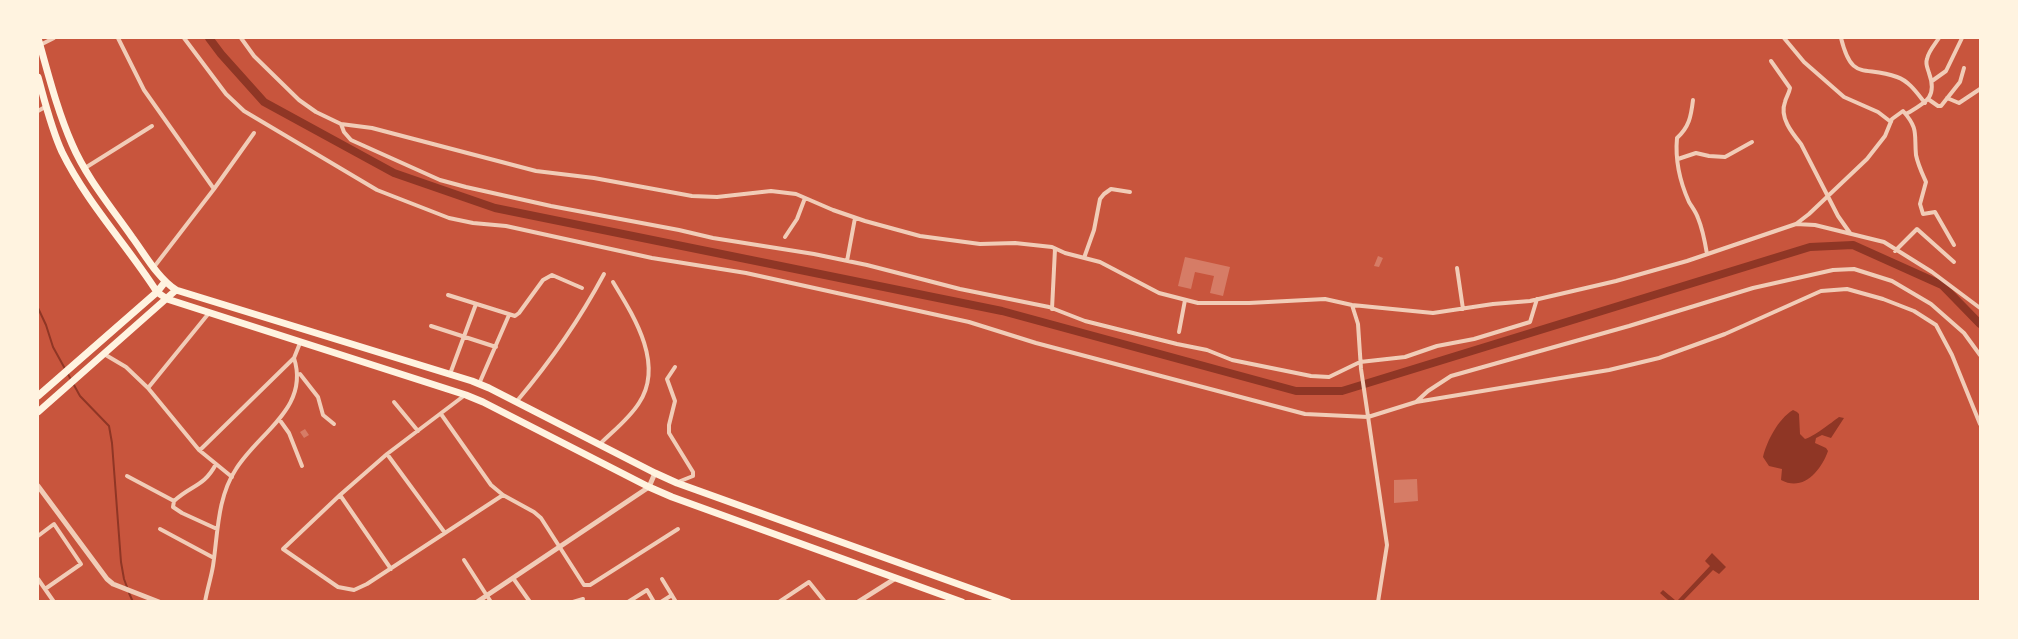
<!DOCTYPE html>
<html>
<head>
<meta charset="utf-8">
<style>
  body { margin:0 }
  #map { position:relative; width:2018px; height:639px; overflow:hidden; background:#c8553d; font-family:"Titillium Web",sans-serif }
  canvas { display:block }
  .frame { position:absolute; inset:0; border:39px solid #fff3e0; pointer-events:none }
</style>
</head>
<body>
<div id="map">
<canvas width="2018" height="639"></canvas>
<div class="frame"></div>
</div>
<script>
const ctx = document.querySelector('canvas').getContext('2d');
ctx.lineJoin = 'round';
function paint(path, color) { ctx.fillStyle = color; ctx.fill(path, 'evenodd'); }
function strokePath(path, color, width, dash) { ctx.strokeStyle = color; ctx.lineWidth = width; ctx.lineCap = dash ? 'butt' : 'round'; ctx.setLineDash(dash || []); ctx.stroke(path); }
paint(new Path2D(`
  M1793 410 1797 412 1799 414 1800 434 1805 439C1813 437 1831 423 1839 417L1844 418 1831 438 1822 435 1816 438 1815 443 1826 448 1828 451C1821 471 1803 492 1781 480L1782 469 1769 466 1763 457C1767 441 1778 419 1793 410Z
  M1712 553 1726 567 1719 574 1713 570 1683 601H1669L1660 593 1663 590 1675 600H1678L1710 566 1705 561Z`), '#8f3625');
strokePath(new Path2D(`
  M38 308 46 325 53 347 80 396 109 426 112 443 121 562 124 579 127 587
  M129 593 133 602`), '#8f3625', 2);
strokePath(new Path2D(`
  M209 38 221 54 264 102 394 173 495 208 1002 311 1296 391H1342L1810 247 1853 245 1942 285 1980 324`), '#8f3625', 8);
paint(new Path2D(`
  M1378 256 1383 258 1379 267 1374 266Z
  M1185 257 1230 267 1223 296 1210 293 1214 276 1195 272 1191 289 1178 286Z
  M305 429 309 435 304 438 300 432Z
  M1417 479 1418 501 1394 503V480Z`), '#d67c66');
strokePath(new Path2D(`
  M118 38 144 90 214 189
  M184 38 226 94 244 111 377 190 449 218 473 223 506 226 652 258 746 273 969 322 1036 343 1305 414 1368 417 1416 402 1609 370 1659 358 1725 334 1821 291 1847 289 1883 299 1914 311 1936 325 1952 355 1980 424
  M241 38 254 56 299 100 316 112 341 124 372 128 536 171 594 178 692 196 717 197 771 191 796 194 833 210 865 221 920 236 980 244 1015 243 1052 247 1065 253 1100 262 1159 293 1198 303H1249L1325 299 1352 305 1433 313 1493 304 1530 301 1616 281 1687 261 1796 224 1809 214 1867 159 1885 136 1892 119 1903 111C1919 129 1914 134 1916 155 1918 165 1922 173 1926 182L1920 204 1923 214 1935 212 1954 245
  M1784 38 1804 62 1844 97 1878 112 1891 122
  M1841 38C1852 82 1863 65 1897 77 1909 81 1917 93 1925 103
  M40 45 54 38
  M1771 61 1790 88C1789 94 1786 97 1785 102 1779 117 1792 133 1801 144L1838 216 1850 233
  M1932 81 1946 71 1962 38
  M1947 98 1959 103 1980 89
  M1928 99 1938 106H1941L1960 82 1964 68
  M1693 100C1691 117 1689 127 1677 138 1675 160 1680 182 1689 202 1692 207 1696 212 1698 218 1703 230 1705 242 1707 254
  M38 111 45 107
  M1906 114C1925 103 1938 98 1929 73 1928 69 1925 64 1927 59 1928 52 1935 44 1939 38
  M341 124 344 132 351 140 440 180 466 187 551 206 679 230 713 238 814 254 867 265 960 289 1049 307 1085 321 1177 344 1207 350 1232 360 1311 376 1329 377 1360 362 1405 357 1437 346 1474 339 1530 322 1537 299
  M1678 159 1696 153 1709 156 1725 157 1752 142
  M85 168 152 126
  M1796 224 1815 225 1884 242 1932 272 1980 308
  M785 237 797 219 805 198
  M1895 251 1917 229 1954 262
  M1084 258 1094 230 1100 199 1104 194 1111 189 1130 192
  M847 261 855 218
  M154 267 214 189 254 133
  M1457 268 1463 309
  M448 295 515 316 519 313 543 280 552 275 582 288
  M1352 305 1358 324 1361 369 1387 545 1378 602
  M1052 309 1055 249
  M431 326 496 347
  M1179 332 1185 300
  M104 354 126 367 148 388 199 450 232 477
  M675 367 667 379 675 401 669 425V433L693 472V476L678 482
  M300 374 318 397 323 415 334 424
  M450 374 476 304
  M479 384 509 315
  M148 388 209 313
  M465 395 387 454 340 495 283 549 338 587 354 590 367 584 503 495
  M517 401C550 362 580 319 604 274
  M394 402 418 431
  M1416 402 1428 391 1451 376 1629 326 1753 288 1833 270 1854 269 1892 281 1931 304 1964 333 1980 355
  M441 414 491 485 503 495 534 512 541 518 584 585H590L678 529
  M279 419 289 433 302 466
  M600 444C613 431 629 419 639 403 665 364 633 315 613 282
  M200 450 294 358 300 343
  M387 454 445 533
  M127 476 174 501C191 485 204 487 216 464
  M340 495 391 569
  M174 501 173 507 182 513 217 529
  M160 529 214 558
  M38 536 54 524 81 564 45 589
  M464 560 491 602
  M513 578 530 602
  M38 579 54 602
  M662 579 676 602
  M205 602C207 590 211 578 213 566 218 533 217 498 236 469 259 432 310 408 294 358
  M573 602 583 599
  M628 602 647 590 654 602
  M661 602 672 595
  M779 602 809 582 825 602`), '#f1ccb7', 4);
strokePath(new Path2D(`
  M38 486 107 579 113 584 159 602
  M477 602 649 487 655 473
  M858 602 896 578`), '#f1ccb7', 5);
strokePath(new Path2D(`
  M38 38C48 73 57 110 72 144 86 177 111 207 132 237 146 256 157 277 176 290L472 381 489 388 655 473 677 483 1008 602
  M38 77C45 102 51 128 62 152 87 203 127 245 157 292L167 299 466 395 483 402 649 487 672 497 962 602
  M38 396 157 292 165 282
  M38 412 176 290`), '#fff3e0', 7);
</script>
</body>
</html>
